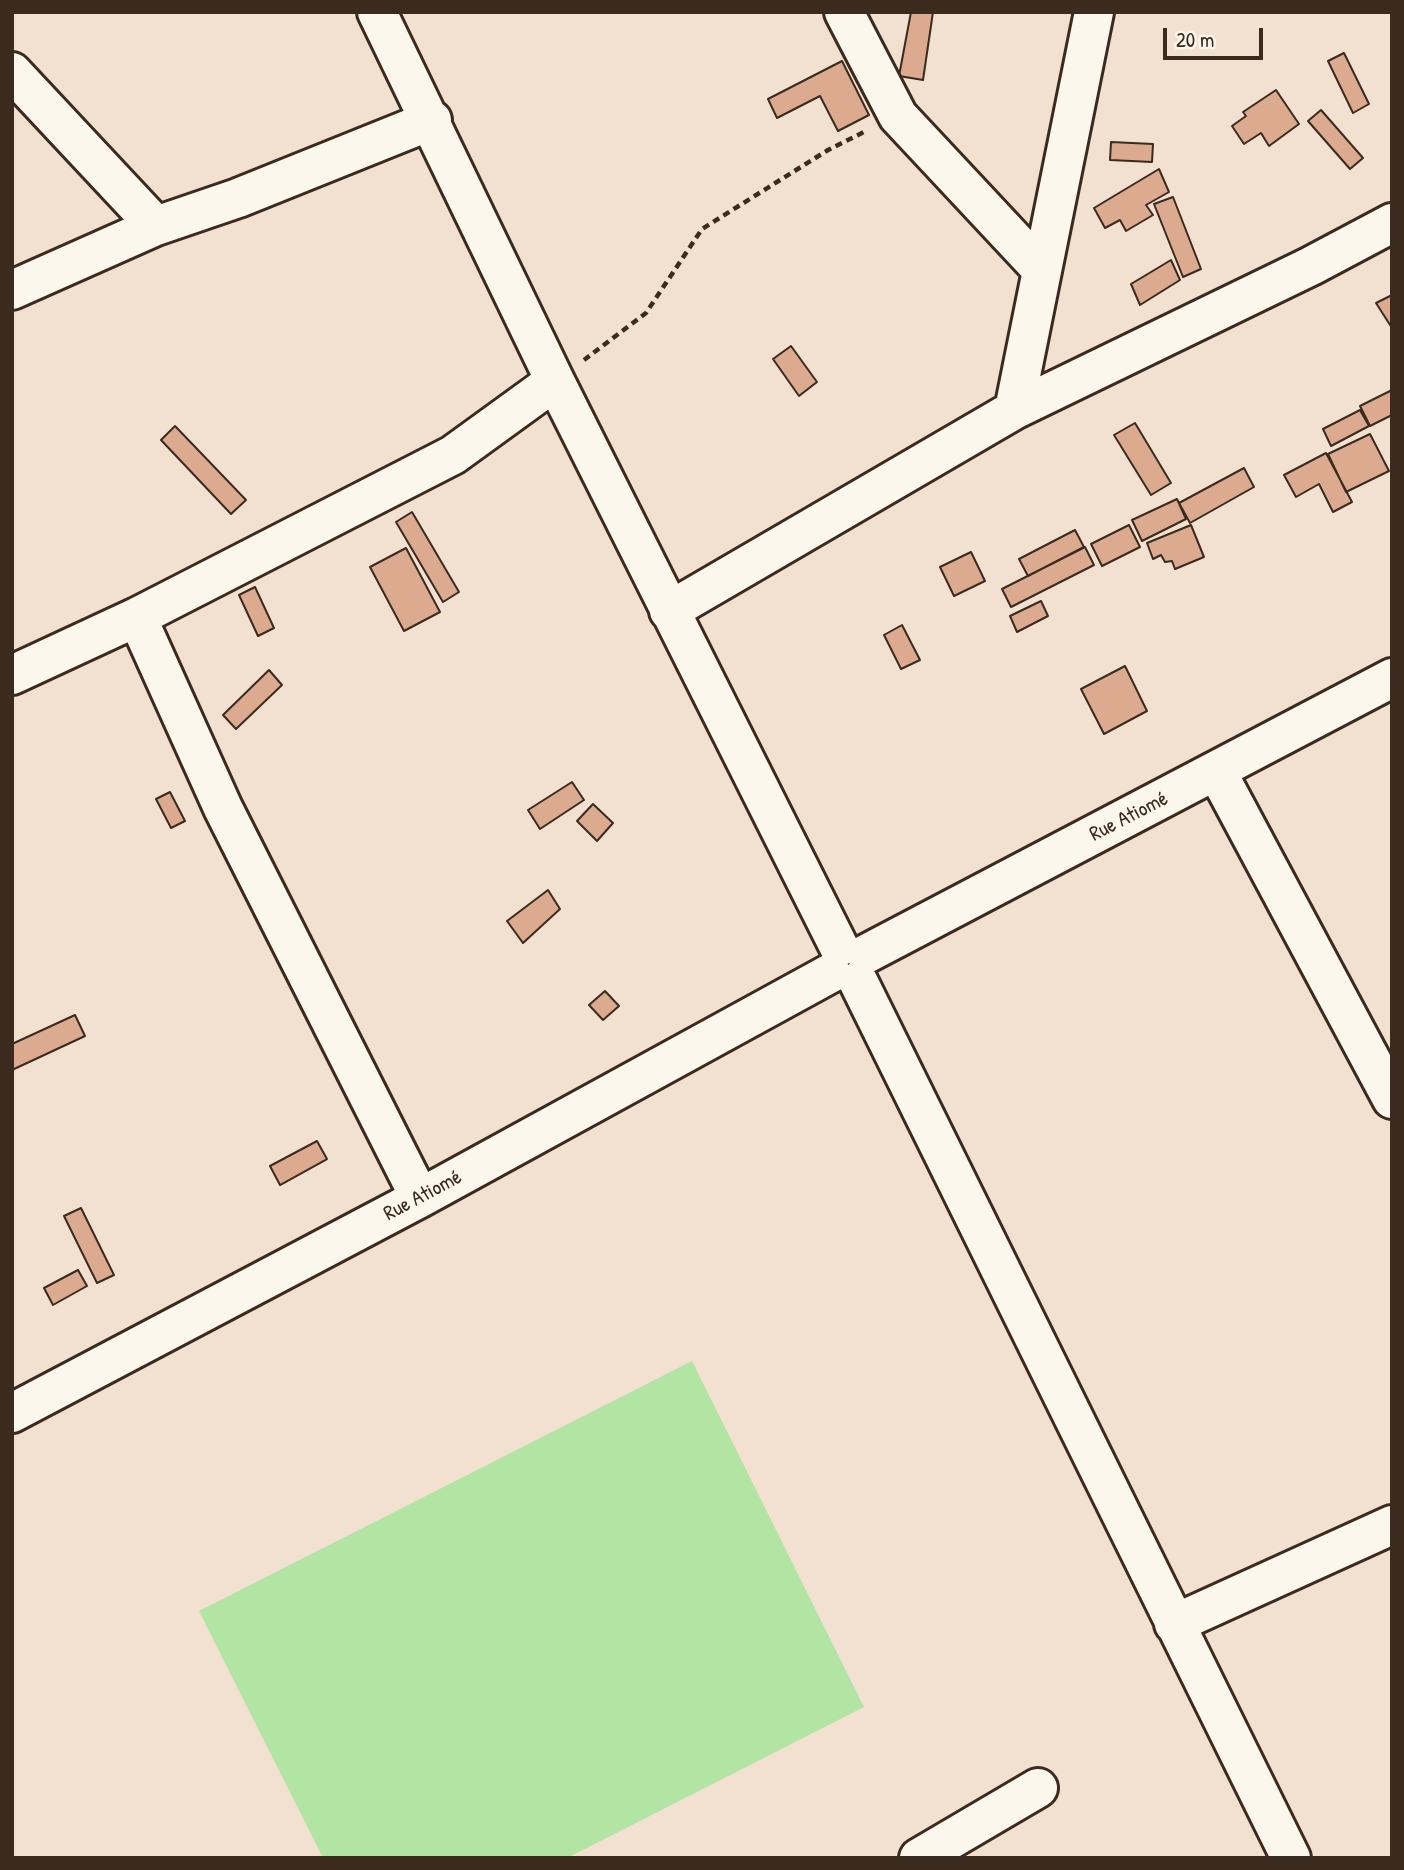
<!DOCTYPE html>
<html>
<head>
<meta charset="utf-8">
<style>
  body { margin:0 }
  #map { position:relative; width:1404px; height:1870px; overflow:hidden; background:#f2e0d0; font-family:"Patrick Hand",sans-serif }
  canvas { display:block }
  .frame { position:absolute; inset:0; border:14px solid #3b2a1e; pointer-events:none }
  .scale { position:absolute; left:1163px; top:28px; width:100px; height:32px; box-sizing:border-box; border:4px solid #3b2a1e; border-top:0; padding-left:9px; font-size:21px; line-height:24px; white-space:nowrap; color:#3b2a1e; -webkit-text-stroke:5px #fbf7ec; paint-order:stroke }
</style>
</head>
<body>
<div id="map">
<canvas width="1404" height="1870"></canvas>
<div class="frame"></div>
<div class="scale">20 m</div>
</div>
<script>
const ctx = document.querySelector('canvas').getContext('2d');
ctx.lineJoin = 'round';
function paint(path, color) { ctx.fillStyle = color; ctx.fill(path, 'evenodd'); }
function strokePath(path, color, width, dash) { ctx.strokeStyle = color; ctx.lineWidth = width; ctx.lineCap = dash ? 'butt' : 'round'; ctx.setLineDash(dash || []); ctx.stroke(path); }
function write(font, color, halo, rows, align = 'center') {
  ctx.font = font + ' "Patrick Hand",sans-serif'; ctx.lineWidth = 5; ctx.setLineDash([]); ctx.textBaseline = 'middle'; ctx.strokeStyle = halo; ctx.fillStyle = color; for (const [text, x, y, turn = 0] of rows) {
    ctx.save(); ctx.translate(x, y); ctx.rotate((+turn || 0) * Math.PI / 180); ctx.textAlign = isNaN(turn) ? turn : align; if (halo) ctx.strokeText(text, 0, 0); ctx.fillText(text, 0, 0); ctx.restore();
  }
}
paint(new Path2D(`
  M692 1361 864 1707 567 1858H323L199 1611Z`), '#b2e4a4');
const building = new Path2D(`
  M911 12H933L923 80 899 76Z
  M1344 53 1369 104 1353 113 1328 61Z
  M842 61 869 115 838 131 820 96 777 118 768 99Z
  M1276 90 1299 124 1269 146 1261 133 1244 144 1232 126 1246 116 1243 112Z
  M1321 110 1363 158 1350 169 1308 121Z
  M1111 142 1153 144 1152 162 1110 160Z
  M1159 169 1169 192 1146 205 1153 215 1126 231 1120 220 1105 228 1094 208Z
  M1173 197 1201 269 1183 277 1154 204Z
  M1171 260 1180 280 1140 305 1131 284Z
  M1392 295V328L1376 303Z
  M791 346 817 382 799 396 773 359Z
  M1392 390V415L1370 426 1360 406Z
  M1360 410 1369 426 1331 446 1323 429Z
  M1135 423 1171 483 1151 495 1114 435Z
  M175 426 246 500 231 514 161 440Z
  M1370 434 1389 471 1346 492 1328 454Z
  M1326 453 1352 502 1333 512 1319 484 1296 497 1284 475Z
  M1244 468 1254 487 1190 523 1179 503Z
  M1177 499 1186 519 1142 541 1132 520Z
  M412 512 459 592 443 602 396 522Z
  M1129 525 1140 547 1102 566 1091 544Z
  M1191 525 1204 557 1175 569 1172 561 1165 562 1161 555 1153 559 1147 543Z
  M1075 530 1084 547 1028 576 1019 559Z
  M1085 547 1094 565 1011 607 1002 589Z
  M406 548 440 612 404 631 370 567Z
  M971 552 985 581 954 596 940 567Z
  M255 587 274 628 258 636 239 595Z
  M1041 601 1048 616 1017 632 1010 616Z
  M902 625 920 660 901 669 884 635Z
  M1125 666 1147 711 1104 734 1081 689Z
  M269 670 282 685 236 729 223 715Z
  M572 782 584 800 540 829 528 810Z
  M170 792 185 821 171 828 156 799Z
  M593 804 613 823 597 841 577 821Z
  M548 890 560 909 523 943 507 921Z
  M605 991 619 1006 603 1020 589 1005Z
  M75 1015 85 1036 12 1070V1044Z
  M317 1141 327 1159 280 1185 270 1166Z
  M81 1208 114 1275 97 1283 64 1216Z
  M78 1270 87 1286 53 1305 44 1288Z`);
paint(building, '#dcaa8e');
strokePath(building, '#3b2a1e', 2);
const minor = new Path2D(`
  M377 12 555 381 839 947
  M844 12 898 116 1042 270
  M12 72 156 226
  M12 290 156 226 238 198 432 120
  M1014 410 1094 12
  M669 611 1014 410 1311 266 1392 223
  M137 617 223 808 420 1198
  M12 675 137 617 453 455 555 381
  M1217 772 1392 1099
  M866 954 1392 678
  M858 981 1291 1858
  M12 1413 420 1198 831 973
  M1174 1624 1392 1525
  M919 1858 1038 1788`);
strokePath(minor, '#3b2a1e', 44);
strokePath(new Path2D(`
  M584 360 646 313 702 229 828 150 866 131`), '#3b2a1e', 4.5, [7, 5]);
strokePath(minor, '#fbf7ec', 38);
write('21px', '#3b2a1e', '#fbf7ec', [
  ["Rue Atiomé",1129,817,-27],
  ["Rue Atiomé",423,1196,-28]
]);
</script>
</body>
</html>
